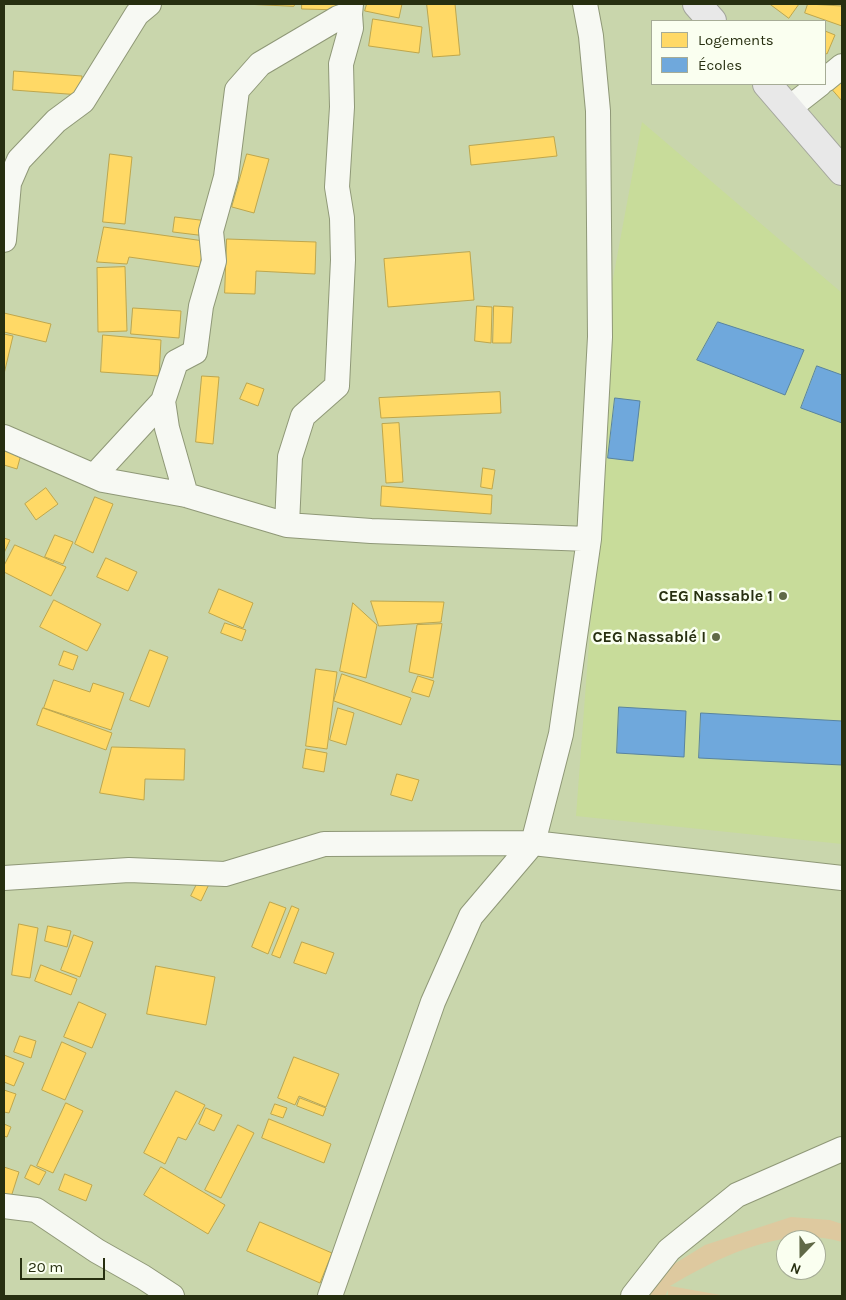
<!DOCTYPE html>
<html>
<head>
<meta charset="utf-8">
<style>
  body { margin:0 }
  #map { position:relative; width:846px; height:1300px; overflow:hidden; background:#c9d6ac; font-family:Karla,sans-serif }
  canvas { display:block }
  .frame { position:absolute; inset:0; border:5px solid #272f10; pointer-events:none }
  .legend { position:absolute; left:651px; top:20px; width:175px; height:65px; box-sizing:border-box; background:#fafff0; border:1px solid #a6ac96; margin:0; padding:6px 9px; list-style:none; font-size:15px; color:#272f10 }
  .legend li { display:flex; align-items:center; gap:10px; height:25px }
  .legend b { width:25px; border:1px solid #a6ac96 }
  .north { position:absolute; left:776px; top:1230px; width:50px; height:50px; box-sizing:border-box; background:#fafff0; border:1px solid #a6ac96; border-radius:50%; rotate:202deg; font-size:14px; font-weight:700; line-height:20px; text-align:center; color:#272f10 }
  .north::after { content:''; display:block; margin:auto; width:18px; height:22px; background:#606947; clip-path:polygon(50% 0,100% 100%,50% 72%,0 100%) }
  .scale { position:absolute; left:20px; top:1258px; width:85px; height:22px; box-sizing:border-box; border:2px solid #272f10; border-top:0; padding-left:6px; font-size:15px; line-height:18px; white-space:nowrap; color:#272f10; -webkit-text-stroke:4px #fafff0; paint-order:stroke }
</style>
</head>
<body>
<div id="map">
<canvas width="846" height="1300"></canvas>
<div class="frame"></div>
<ul class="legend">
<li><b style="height:14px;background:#ffd966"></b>Logements</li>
<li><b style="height:14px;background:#6fa8dc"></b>Écoles</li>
</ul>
<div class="north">N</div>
<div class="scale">20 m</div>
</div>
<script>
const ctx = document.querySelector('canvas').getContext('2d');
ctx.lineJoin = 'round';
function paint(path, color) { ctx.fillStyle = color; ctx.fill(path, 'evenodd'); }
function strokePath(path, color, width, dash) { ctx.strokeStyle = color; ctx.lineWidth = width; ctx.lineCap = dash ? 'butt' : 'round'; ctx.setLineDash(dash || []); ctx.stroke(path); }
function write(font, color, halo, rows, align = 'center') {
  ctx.font = font + ' Karla,sans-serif'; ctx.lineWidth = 5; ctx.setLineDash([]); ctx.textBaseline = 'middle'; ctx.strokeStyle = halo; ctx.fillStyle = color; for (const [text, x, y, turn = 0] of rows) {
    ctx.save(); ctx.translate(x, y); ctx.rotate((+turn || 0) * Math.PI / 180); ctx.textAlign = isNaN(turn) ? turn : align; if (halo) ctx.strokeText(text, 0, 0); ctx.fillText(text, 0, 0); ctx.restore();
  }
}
paint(new Path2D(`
  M642 122 842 293V844L576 816 603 457 612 284Z`), '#c8dc9a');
paint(new Path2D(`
  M791 1217 830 1220 842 1224V1242C785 1224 718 1257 670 1286L726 1296H668V1290L665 1296H647L666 1269 705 1245Z`), '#dec99f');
const homes = new Path2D(`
  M244 4H295L294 6Z
  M302 4H341V10L302 9Z
  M367 4H402L399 18 365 11Z
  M427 4H455L460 55 433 57Z
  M770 4H799L789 18Z
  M808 4 842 6V26L805 13Z
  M373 19 422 27 419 53 369 46Z
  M825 31 835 35 827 54 825 53Z
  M14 71 82 76 81 95 13 90Z
  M842 75V101L829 86Z
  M554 137 557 156 471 165 469 146Z
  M110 154 132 157 125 224 103 222Z
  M247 154 269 159 254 213 232 207Z
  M175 217 208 221 206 236 173 232Z
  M104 227 204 241 200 267 129 257 127 264 97 262Z
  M227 239 316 242 315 274 256 271 255 294 225 293Z
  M470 252 474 300 388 307 384 259Z
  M125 267 127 331 98 332 97 268Z
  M477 306 492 307 491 343 475 341Z
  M494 306 513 307 511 343H493Z
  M133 308 181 311 179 338 131 334Z
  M4 313 51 324 46 342 4 332Z
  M4 334 13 336 4 374Z
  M103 335 161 340 159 376 101 372Z
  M202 376 219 377 213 444 196 442Z
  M247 383 264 389 258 406 240 399Z
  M500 392 501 413 381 418 379 398Z
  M399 423 403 482 386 483 382 424Z
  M4 441 23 447 17 469 4 465Z
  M483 468 495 470 492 489 481 487Z
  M382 486 492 495 491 514 381 506Z
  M46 488 58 504 36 520 25 504Z
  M95 497 113 504 93 553 75 544Z
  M55 535 73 542 63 564 45 557Z
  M4 538 10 540 4 553Z
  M15 545 66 567 51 596 4 572V566Z
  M106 558 137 572 128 591 97 577Z
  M219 589 253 603 243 628 209 613Z
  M54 600 101 624 87 651 40 627Z
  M371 601 444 602 441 622 379 626Z
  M353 603 377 625 366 678 340 671Z
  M225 623 246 630 242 641 221 633Z
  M442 624 433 678 409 672 417 625Z
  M150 650 168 657 149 707 130 700Z
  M64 651 78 656 73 670 59 665Z
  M316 669 337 672 327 749 306 746Z
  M342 674 411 698 401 725 334 701Z
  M418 676 434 681 429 697 412 692Z
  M54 680 90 692 93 683 124 693 111 730 44 708Z
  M43 708 112 733 106 750 37 725Z
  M338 708 354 713 346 745 330 740Z
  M112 747 185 749 184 780 145 779 144 800 100 793Z
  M306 749 327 753 324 772 303 768Z
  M397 774 419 780 412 801 391 795Z
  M200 878 210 882 201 901 191 896Z
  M270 902 286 908 268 954 252 947Z
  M292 906 299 909 280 958 272 955Z
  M19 924 38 928 30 978 12 975Z
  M48 926 71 931 67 947 45 941Z
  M74 935 93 942 80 977 61 970Z
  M302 942 334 953 326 974 294 963Z
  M41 965 77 979 71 995 35 981Z
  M156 966 215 977 206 1025 147 1014Z
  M79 1002 106 1014 92 1048 64 1037Z
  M20 1036 36 1041 31 1058 14 1052Z
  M62 1042 86 1053 65 1100 42 1090Z
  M4 1055 24 1063 14 1086 4 1082Z
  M294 1057 339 1074 326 1107 299 1096 295 1105 278 1098Z
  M4 1090 16 1094 9 1113 4 1112Z
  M176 1091 205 1105 186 1140 178 1137 165 1164 144 1153Z
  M300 1098 326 1108 323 1116 297 1106Z
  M66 1103 83 1111 53 1173 37 1166Z
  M275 1104 287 1108 283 1118 271 1114Z
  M206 1108 222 1115 214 1131 199 1124Z
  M269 1119 331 1144 324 1163 262 1138Z
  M4 1124 11 1127 7 1137 4 1136Z
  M238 1125 254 1133 221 1198 205 1190Z
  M31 1165 46 1172 39 1185 25 1178Z
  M4 1167 19 1172 11 1197 4 1195Z
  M161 1167 225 1205 208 1234 144 1195Z
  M65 1174 92 1185 86 1201 59 1190Z
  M260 1222 332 1253 320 1283 247 1251Z`);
paint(homes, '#ffd966');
strokePath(homes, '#bea64c', 1);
const schools = new Path2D(`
  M718 322 804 350 785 395 697 360Z
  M817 366 842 375V423L801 408Z
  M615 398 640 401 633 461 608 458Z
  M619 707 686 711 684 757 617 753Z
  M701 713 842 721V765L699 758Z`);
paint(schools, '#6fa8dc');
strokePath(schools, '#59849f', 1);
const street = new Path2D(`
  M825 80 842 66
  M788 109 820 84
  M4 240 9 183 19 160 56 121 83 101 137 14 149 4
  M4 437 103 480 186 495 287 525 371 531 589 539
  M94 476 163 401
  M186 495 167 428 163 401 176 362 195 352 201 306 214 261 211 231 226 177 237 90 260 64 338 18 350 14 351 4
  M287 525 290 457 303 416 337 386 343 260 342 218 337 187 342 107 341 64 351 28 350 14
  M4 878 129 870 225 874 324 844 533 843 842 878
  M4 1206 36 1210 97 1251 143 1277 172 1296
  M330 1296 433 1002 471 916 533 843 561 734 589 539 600 337 598 111 591 36 585 4
  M633 1296 669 1250 737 1195 842 1149`);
const primary = new Path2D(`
  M697 4 712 21
  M767 84 842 171`);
strokePath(street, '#8f9877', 26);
strokePath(primary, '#a3a59b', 30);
strokePath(street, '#f7f9f3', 24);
strokePath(primary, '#e8e8e8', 28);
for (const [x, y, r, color] of [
  [783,596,5,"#606947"],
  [716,637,5,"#606947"]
]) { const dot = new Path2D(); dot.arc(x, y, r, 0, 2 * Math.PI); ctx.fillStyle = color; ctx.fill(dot); strokePath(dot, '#fafff0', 2); }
write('bold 16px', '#272f10', '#fafff0', [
  ["CEG Nassable 1",773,596],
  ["CEG Nassablé I",706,637]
], 'right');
</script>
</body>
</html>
